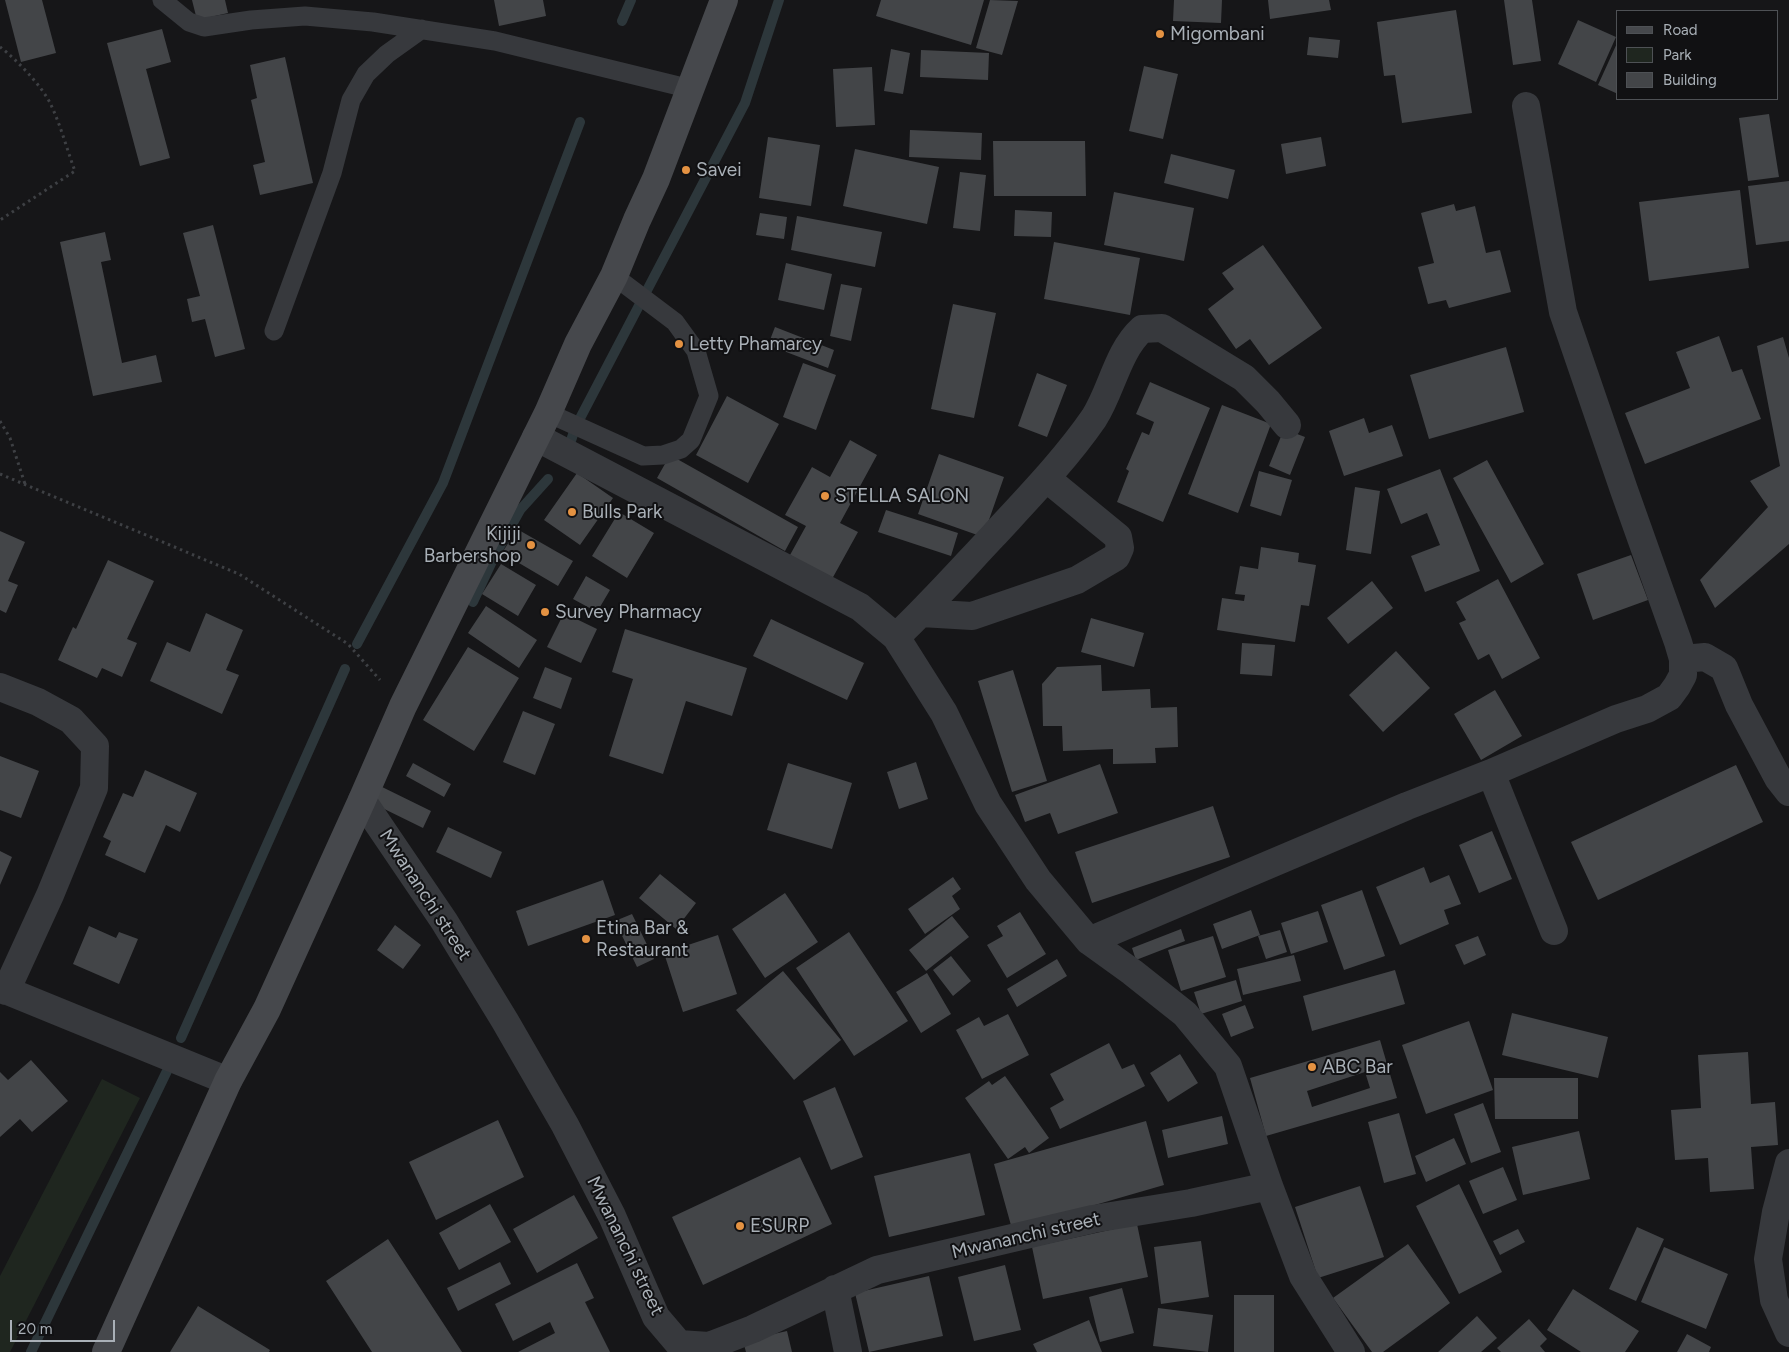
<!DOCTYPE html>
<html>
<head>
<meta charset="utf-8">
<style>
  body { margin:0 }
  #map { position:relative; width:1789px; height:1352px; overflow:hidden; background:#161618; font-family:Figtree,sans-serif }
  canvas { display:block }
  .legend { position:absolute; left:1616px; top:10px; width:162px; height:90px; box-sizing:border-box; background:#111113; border:1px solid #4e5155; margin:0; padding:6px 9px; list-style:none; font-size:15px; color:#a9b0b7 }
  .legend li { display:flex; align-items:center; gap:10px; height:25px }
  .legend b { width:25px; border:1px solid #4e5155 }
  .scale { position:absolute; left:10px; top:1320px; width:105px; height:22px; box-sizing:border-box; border:2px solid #a9b0b7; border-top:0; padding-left:6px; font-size:15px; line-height:18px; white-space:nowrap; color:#a9b0b7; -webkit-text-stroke:4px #111113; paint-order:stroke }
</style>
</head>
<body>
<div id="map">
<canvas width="1789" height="1352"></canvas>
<ul class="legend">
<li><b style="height:6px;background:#46484c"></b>Road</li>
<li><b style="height:14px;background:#1f261f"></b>Park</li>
<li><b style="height:14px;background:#434548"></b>Building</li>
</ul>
<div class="scale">20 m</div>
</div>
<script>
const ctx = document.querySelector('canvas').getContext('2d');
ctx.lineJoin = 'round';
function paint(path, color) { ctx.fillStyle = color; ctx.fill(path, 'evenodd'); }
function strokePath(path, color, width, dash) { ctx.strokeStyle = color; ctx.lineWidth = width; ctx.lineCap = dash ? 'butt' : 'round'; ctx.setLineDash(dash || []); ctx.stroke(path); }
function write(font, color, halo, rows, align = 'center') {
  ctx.font = font + ' Figtree,sans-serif'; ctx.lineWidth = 4; ctx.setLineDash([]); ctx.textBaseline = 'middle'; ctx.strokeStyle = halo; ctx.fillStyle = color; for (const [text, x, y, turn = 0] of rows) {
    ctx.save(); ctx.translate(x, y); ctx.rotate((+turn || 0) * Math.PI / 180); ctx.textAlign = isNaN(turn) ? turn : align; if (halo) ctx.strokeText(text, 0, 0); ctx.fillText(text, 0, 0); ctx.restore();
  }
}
paint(new Path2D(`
  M102 1079 140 1098 10 1352H0V1276Z`), '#1f261f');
strokePath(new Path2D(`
  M622 21 631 0
  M567 452 576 426 745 103 779 0
  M473 602 496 553 520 510 548 479
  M357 644 443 483 580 122
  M181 1038 345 669
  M31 1352 167 1071`), '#2d373b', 10);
paint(new Path2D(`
  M5 0H42L56 53 21 62Z
  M192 0H225L228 13 197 20Z
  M494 0H543L546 16 499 26Z
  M881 0H984L971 45 876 16Z
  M990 0 1018 1 1002 55 976 48Z
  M1174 0H1222L1221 23 1173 21Z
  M1268 0H1329L1331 10 1270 19Z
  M1504 0H1532L1541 61 1513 65Z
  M1456 10 1472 113 1402 123 1395 75 1384 76 1377 22Z
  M1578 20 1616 37 1596 82 1558 64Z
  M162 29 171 62 146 69 170 158 140 166 107 43Z
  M1309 37 1340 40 1338 58 1307 55Z
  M1618 41V94L1598 85Z
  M891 49 910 53 903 94 884 91Z
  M921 50 989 53 988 80 920 77Z
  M285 57 313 183 260 195 253 165 265 162 251 100 257 98 250 65Z
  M1144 66 1178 74 1163 139 1129 131Z
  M872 67 875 125 836 127 833 69Z
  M1769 114 1779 177 1748 181 1739 118Z
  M910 130 982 133 981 160 909 157Z
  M768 137 820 145 811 206 759 198Z
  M1321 137 1326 166 1286 174 1281 144Z
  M993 141H1085L1086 196H994Z
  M855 149 939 167 927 224 843 206Z
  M1171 154 1235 170 1228 199 1164 183Z
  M960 172 986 175 980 231 953 228Z
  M1789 181V241L1756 245 1748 186Z
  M1740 190 1749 268 1649 281 1639 202Z
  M1114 192 1194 208 1184 261 1104 245Z
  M1454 204 1456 211 1475 206 1486 253 1500 250 1511 292 1449 308 1446 300 1428 304 1418 267 1434 263 1421 213Z
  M1015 210 1052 212 1051 237 1014 236Z
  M760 213 787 217 784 239 756 235Z
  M797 216 882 232 875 267 791 250Z
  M213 225 245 349 215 357 205 319 192 322 187 299 200 296 183 233Z
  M105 232 111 260 101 262 122 363 156 355 162 382 93 396 60 242Z
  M1054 242 1140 258 1130 315 1044 299Z
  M1263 245 1322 328 1269 365 1250 339 1236 349 1208 309 1234 289 1222 273Z
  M786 263 832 274 824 310 778 300Z
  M841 284 862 288 851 341 830 336Z
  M953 304 996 313 974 418 931 409Z
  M775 327 834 350 828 368 768 345Z
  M1719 336 1732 372 1742 369 1761 419 1645 464 1625 413 1690 388 1676 352Z
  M1783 337 1789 358V544L1715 608 1700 580 1768 507 1750 481 1780 466 1757 346Z
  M1506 347 1524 412 1429 439 1410 375Z
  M803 363 836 375 816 430 783 417Z
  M1037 373 1067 385 1047 437 1018 426Z
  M1150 382 1210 408 1163 522 1117 502 1129 471 1126 469 1142 432 1149 435 1154 422 1136 414Z
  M727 396 779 424 748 483 696 455Z
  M1222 405 1271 424 1238 513 1188 494Z
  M1364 418 1369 433 1392 425 1403 456 1344 476 1329 431Z
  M1284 429 1305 437 1290 475 1269 466Z
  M850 440 877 455 840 523 858 532 832 579 790 555 806 526 785 515 812 467 830 477Z
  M939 454 1004 477 983 537 918 514Z
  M670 455 798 527 785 551 657 478Z
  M1487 460 1544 564 1511 583 1453 478Z
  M1440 469 1480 571 1425 592 1411 556 1440 545 1427 513 1401 524 1387 489Z
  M1259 471 1292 480 1281 516 1250 506Z
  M577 473 613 498 580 545 544 520Z
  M1355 487 1380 491 1371 554 1346 550Z
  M886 510 958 533 951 556 878 532Z
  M619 512 654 533 627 578 592 556Z
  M517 529 573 561 558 586 502 553Z
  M0 531 25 542 8 581 18 585 6 613 0 610Z
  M1261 547 1299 553 1298 562 1316 565 1309 606 1301 605 1295 642 1217 630 1222 598 1244 601 1245 595 1235 594 1240 566 1258 569Z
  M1631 555 1648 600 1593 620 1577 574Z
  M108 560 154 581 127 639 137 643 122 677 102 668 97 678 58 660 73 627 76 629Z
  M501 564 536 585 518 616 482 594Z
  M586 576 610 590 597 612 573 599Z
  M1498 579 1540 658 1502 679 1489 654 1478 660 1459 623 1466 620 1456 602Z
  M1372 581 1393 608 1348 644 1327 618Z
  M486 606 537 640 519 668 468 633Z
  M206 613 243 630 226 670 239 675 222 714 150 681 167 642 190 652Z
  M564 613 597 629 581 663 547 647Z
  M1091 618 1144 633 1134 667 1081 652Z
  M771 619 864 663 847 700 753 656Z
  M625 629 747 668 732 716 686 701 663 774 609 756 633 679 612 672Z
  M1242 643 1275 645 1272 676 1240 674Z
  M468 647 519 678 474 751 423 720Z
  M1396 651 1430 688 1383 732 1349 695Z
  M1101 665 1102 691 1150 689 1151 708 1177 707 1178 747 1155 748 1156 763 1113 764V749L1063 751 1062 726H1043L1042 684 1057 667Z
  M545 667 572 678 561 709 533 698Z
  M1013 670 1047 781 1012 792 978 681Z
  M1495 690 1522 736 1481 760 1454 714Z
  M523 711 555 724 535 775 503 762Z
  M0 756 39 771 21 818 0 810Z
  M916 762 928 799 899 809 887 772Z
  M413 763 451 784 444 797 406 776Z
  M788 763 852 783 832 849 767 830Z
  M1100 764 1118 813 1058 834 1050 813 1025 822 1015 795Z
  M1736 765 1763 822 1598 900 1571 842Z
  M145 770 197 793 180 832 166 825 145 873 105 855 111 841 103 837 123 793 133 797Z
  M378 785 431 811 423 828 370 802Z
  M1213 806 1230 857 1092 903 1075 852Z
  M448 827 502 852 491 878 436 852Z
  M1492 831 1512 879 1479 893 1459 845Z
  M0 851 12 857 0 885Z
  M1424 867 1430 883 1449 875 1461 904 1444 910 1449 924 1400 945 1376 887Z
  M660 874 696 903 676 929 639 898Z
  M953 877 961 889 952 896 960 909 925 934 908 909Z
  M603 880 615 915 528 946 516 911Z
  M1362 890 1385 956 1344 970 1321 905Z
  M785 893 818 942 765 978 732 929Z
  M1251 910 1260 935 1222 949 1213 924Z
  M1318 911 1328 942 1291 954 1281 923Z
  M1020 912 1046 954 1007 978 987 945 1003 936 997 926Z
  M632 914 654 959 637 967 615 921Z
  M952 916 969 937 926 971 909 950Z
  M395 925 421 945 403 969 377 950Z
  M89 926 116 938 119 932 138 939 119 984 73 964Z
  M1181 929 1185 941 1136 960 1132 948Z
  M1280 930 1287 952 1266 959 1258 936Z
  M849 932 908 1021 854 1056 796 968Z
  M718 935 737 994 683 1012 664 953Z
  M1213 936 1226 977 1181 991 1168 950Z
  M1478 936 1486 955 1464 965 1455 945Z
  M1294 955 1301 981 1243 995 1237 969Z
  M951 956 971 981 953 996 933 970Z
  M1057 959 1067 976 1017 1007 1007 989Z
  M1395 970 1405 1004 1312 1031 1303 996Z
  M783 971 841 1040 794 1080 736 1010Z
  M927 973 951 1014 921 1033 896 992Z
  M1236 980 1242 1001 1201 1014 1194 992Z
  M1245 1005 1254 1028 1231 1037 1222 1014Z
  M1512 1013 1608 1037 1598 1078 1502 1055Z
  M1008 1014 1029 1055 982 1079 956 1030 979 1017 984 1026Z
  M1469 1021 1493 1090 1426 1114 1402 1045Z
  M1380 1040 1397 1098 1266 1136 1250 1078ZM1365 1072 1370 1088 1312 1107 1307 1091Z
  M1109 1043 1122 1069 1134 1064 1145 1086 1060 1129 1050 1108 1064 1100 1050 1074Z
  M1748 1052 1751 1104 1775 1102 1778 1145 1751 1147 1754 1189 1710 1192 1708 1158 1675 1160 1671 1110 1701 1108 1698 1055Z
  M1180 1054 1198 1083 1168 1102 1150 1073Z
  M31 1060 68 1101 32 1132 20 1119 0 1137V1072L8 1080Z
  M1005 1076 1049 1138 1029 1153 1025 1147 1008 1159 965 1098 989 1081 992 1085Z
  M1494 1078H1578V1119H1495Z
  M835 1087 863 1157 831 1170 803 1101Z
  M1483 1103 1501 1152 1471 1163 1454 1114Z
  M1399 1113 1416 1174 1384 1183 1368 1122Z
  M1222 1116 1228 1144 1168 1158 1162 1130Z
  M498 1120 524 1177 436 1220 409 1162Z
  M1146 1121 1164 1185 1012 1229 994 1164Z
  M1579 1131 1590 1179 1523 1195 1512 1147Z
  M1454 1138 1466 1164 1426 1182 1415 1156Z
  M970 1153 985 1215 889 1237 874 1176Z
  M800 1157 832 1224 703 1285 672 1217Z
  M1503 1167 1517 1200 1483 1214 1469 1181Z
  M1459 1184 1502 1272 1459 1294 1416 1206Z
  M1360 1186 1384 1257 1318 1278 1295 1207Z
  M574 1195 598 1238 537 1273 513 1229Z
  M490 1204 511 1242 459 1270 439 1233Z
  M1137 1224 1148 1277 1043 1299 1032 1247Z
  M1637 1227 1664 1239 1636 1301 1609 1289Z
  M1518 1229 1525 1242 1500 1255 1493 1241Z
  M388 1239 462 1352H372L326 1281Z
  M1201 1241 1209 1297 1161 1304 1154 1247Z
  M1408 1244 1450 1303 1383 1352H1372L1333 1298Z
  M1664 1247 1728 1274 1706 1329 1641 1302Z
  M500 1262 511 1284 458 1311 447 1288Z
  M577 1263 594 1298 585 1302 610 1352H518L555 1333 550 1322 513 1341 495 1304Z
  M1005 1265 1021 1330 974 1341 958 1277Z
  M929 1276 943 1336 869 1352 855 1293Z
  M1122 1288 1134 1333 1100 1342 1089 1297Z
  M1573 1289 1639 1331 1625 1352H1581L1547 1330Z
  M1234 1295H1274V1352H1234Z
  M198 1306 270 1350 269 1352H170Z
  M1158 1308 1213 1315 1208 1352 1153 1346Z
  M1477 1316 1497 1338 1481 1352H1438Z
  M1529 1319 1547 1339 1540 1346 1545 1352H1501L1497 1348Z
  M1089 1320 1102 1352H1037L1033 1344Z
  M787 1331 792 1352H746L743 1341Z
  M1687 1334 1711 1347 1709 1352H1677Z`), '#434548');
strokePath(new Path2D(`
  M0 47C16 59 43 87 51 105 61 126 67 150 75 171L0 220
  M0 421 10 438 25 484
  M0 474 239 574 348 644 380 680`), '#3e4044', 3, [2.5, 4]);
strokePath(new Path2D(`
  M162 0 189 22 204 27 251 20 305 16 373 22 495 41 691 89
  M274 331 332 173 351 100 366 74 387 54 422 29
  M548 413 643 456 663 455 681 449 691 440 709 396 696 351 675 322 614 276`), '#37393d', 19);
strokePath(new Path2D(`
  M536 437 860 607 896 637 944 713 988 804 1038 880 1089 941 1132 972 1185 1014 1228 1066 1269 1186 1303 1276 1351 1352
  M921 613 972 616 1077 580 1116 557 1120 548 1118 537 1046 478
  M896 637C930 605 961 570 993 536 1028 498 1065 460 1094 418 1112 390 1117 352 1142 329L1162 328 1244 378 1268 402 1287 425
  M1683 659 1705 657 1724 668 1739 705 1778 778 1789 792
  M0 687 38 702 71 720 95 746 94 788 50 895 6 991
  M1491 773 1554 931
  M362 800 444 921 505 1021 565 1125 612 1216 656 1317 679 1344 709 1346 753 1329 877 1270 1093 1219 1191 1203 1269 1186
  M1089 941 1407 806 1491 773 1616 719 1647 709 1669 697 1677 686 1683 675V659L1678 642 1624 490 1563 312 1526 106
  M0 988 228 1081
  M1789 1163 1776 1212 1768 1259 1774 1300 1789 1333
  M835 1289 848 1352`), '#37393d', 28);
strokePath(new Path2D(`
  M106 1352 228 1081 267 1009 362 800 403 706 548 413 578 344 614 276 637 220 656 179 724 0`), '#46484c', 28);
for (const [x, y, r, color] of [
  [1160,34,5,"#e49242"],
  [686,170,5,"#e49242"],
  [679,344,5,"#e49242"],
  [825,496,5,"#e49242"],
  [572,512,5,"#e49242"],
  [531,545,5,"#e49242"],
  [545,612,5,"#e49242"],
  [586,939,5,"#e49242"],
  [1312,1067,5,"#e49242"],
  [740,1226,5,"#e49242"]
]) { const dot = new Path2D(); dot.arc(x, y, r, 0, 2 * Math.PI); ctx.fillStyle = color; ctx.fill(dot); strokePath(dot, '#111113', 2); }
write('19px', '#a9b0b7', '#111113', [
  ["Migombani",1170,34],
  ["Savei",696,170],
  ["Letty Phamarcy",689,344],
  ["STELLA SALON",835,496],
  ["Bulls Park",582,512],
  ["Kijiji",521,534,"right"],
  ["Barbershop",521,556,"right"],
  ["Survey Pharmacy",555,612],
  ["Etina Bar &",596,928],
  ["Restaurant",596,950],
  ["ABC Bar",1322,1067],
  ["ESURP",750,1226]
], 'left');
write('19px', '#a9b0b7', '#111113', [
  ["Mwananchi street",425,895,57],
  ["Mwananchi street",1026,1236,-13],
  ["Mwananchi street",625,1246,64]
]);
</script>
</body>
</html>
